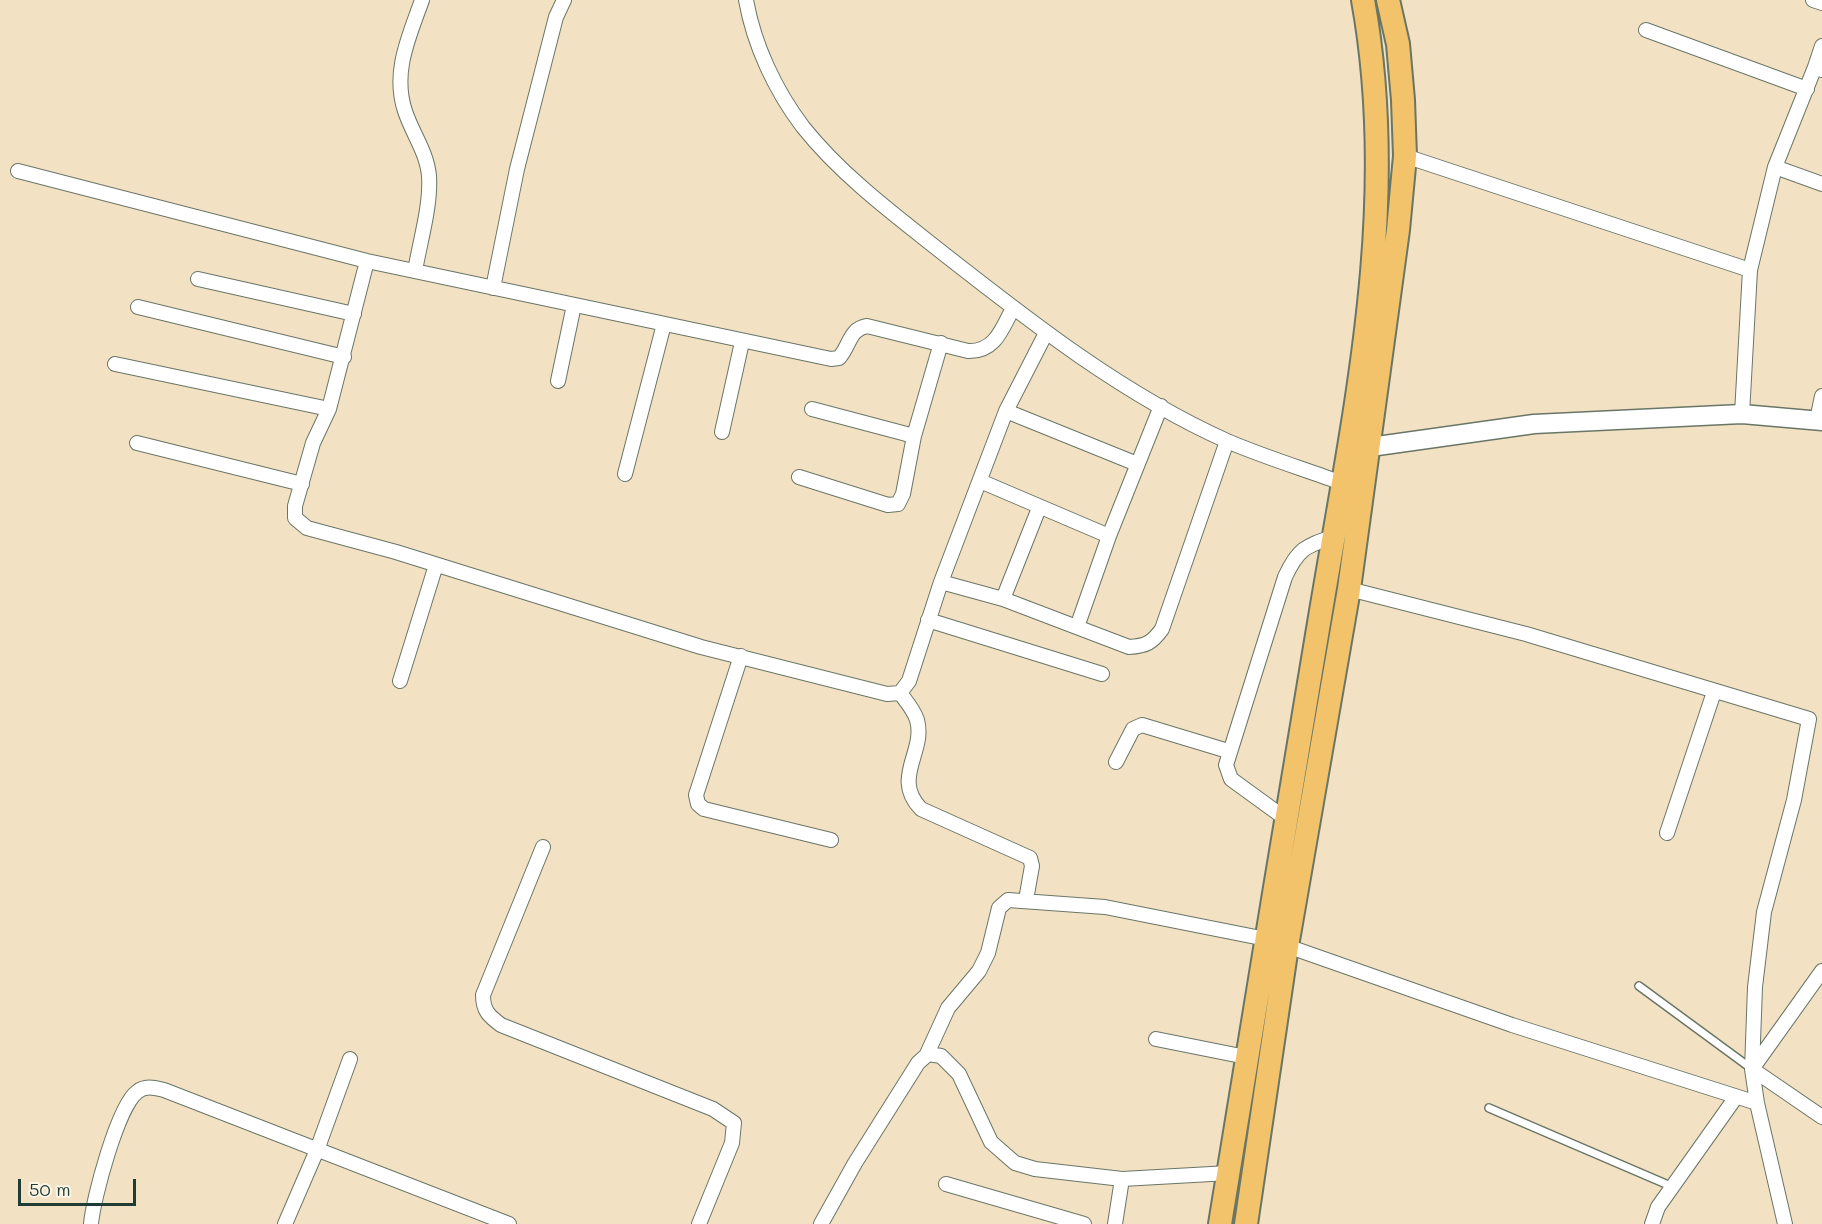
<!DOCTYPE html>
<html>
<head>
<meta charset="utf-8">
<style>
  body { margin:0 }
  #map { position:relative; width:1822px; height:1224px; overflow:hidden; background:#f3e1c4; font-family:Mali,sans-serif }
  canvas { display:block }
  .scale { position:absolute; left:18px; top:1179px; width:118px; height:27px; box-sizing:border-box; border:3px solid #1f3d34; border-top:0; padding-left:8px; font-size:18px; line-height:21px; white-space:nowrap; color:#1f3d34; -webkit-text-stroke:4px #fcf5e5; paint-order:stroke }
</style>
</head>
<body>
<div id="map">
<canvas width="1822" height="1224"></canvas>
<div class="scale">50 m</div>
</div>
<script>
const ctx = document.querySelector('canvas').getContext('2d');
ctx.lineJoin = 'round';
function strokePath(path, color, width, dash) { ctx.strokeStyle = color; ctx.lineWidth = width; ctx.lineCap = dash ? 'butt' : 'round'; ctx.setLineDash(dash || []); ctx.stroke(path); }
const service = new Path2D(`
  M1639 986 1752 1069
  M1489 1108 1673 1187`);
const minor = new Path2D(`
  M746 0C754 45 775 90 803 127 842 176 896 216 944 254 1032 323 1124 395 1227 441 1264 457 1304 469 1342 483
  M1813 0 1822 3
  M1646 30 1807 89
  M1815 67 1822 46
  M1405 156 1750 270
  M1775 167 1822 184
  M18 171 367 261 831 359 839 358C850 346 849 329 867 326L968 351C995 352 1002 329 1013 308
  M367 261 329 409 313 443 295 506V518L307 528 396 552 701 647 887 694 900 693 909 681 941 582 1006 411 1046 333
  M415 271C420 241 431 206 429 176 427 152 412 133 405 111 392 72 409 37 422 0
  M198 279 354 314
  M493 288 517 169 556 17 564 0
  M138 307 344 357
  M115 364 329 409
  M558 381 574 305
  M812 409 914 436
  M1006 411 1137 464
  M1742 414 1750 270 1775 167 1815 67 1822 70
  M1817 420 1822 396
  M722 432 742 342
  M137 443 302 484
  M625 474 664 324
  M799 477 888 505 898 504 903 494 914 436 941 343
  M980 481 1109 536
  M941 582 1003 599 1129 647C1146 646 1152 643 1162 629L1227 441
  M1349 589 1526 634 1809 719 1794 800 1764 912 1755 987 1752 1069 1757 1103 1785 1224
  M1003 599 1039 508
  M928 620 1102 674
  M1077 627 1109 536 1161 406
  M741 656 696 795 698 804 704 809 831 840
  M400 681 436 565
  M900 693C906 701 914 710 917 720 926 752 891 778 921 809L1030 858 1032 866 1026 900
  M1116 762 1133 729 1142 725 1228 751
  M1286 819 1231 779 1226 765 1285 577C1298 549 1305 546 1333 537
  M1667 833 1714 692
  M543 847 483 995C483 1011 489 1016 501 1025L713 1109 734 1123 732 1143 699 1224
  M1287 946 1512 1025 1757 1103
  M1822 971 1752 1069 1822 1117
  M1156 1039 1246 1057
  M927 1054 948 1008 979 971 988 953 999 908 1008 900 1105 907 1266 939
  M946 1184 1084 1224
  M91 1224C93 1199 118 1106 137 1092 145 1085 155 1088 164 1090L509 1224
  M285 1224 317 1150 350 1059
  M821 1224 855 1163 918 1063 928 1054 941 1056 959 1074 991 1142 1015 1163 1035 1169 1122 1179 1229 1173
  M1115 1224 1122 1179
  M1652 1224 1658 1207 1736 1097`);
const tertiary = new Path2D(`
  M1356 449 1534 424 1742 414 1822 421`);
const trunk = new Path2D(`
  M1220 1224C1253 1024 1285 823 1319 623 1353 417 1401 209 1363 0
  M1246 1224 1287 946 1349 589 1398 230 1405 156 1403 100 1398 44 1388 0`);
strokePath(service, '#697666', 10);
strokePath(minor, '#697666', 16);
strokePath(tertiary, '#697666', 21);
strokePath(trunk, '#697666', 26);
strokePath(service, '#fff', 7);
strokePath(minor, '#fff', 14);
strokePath(tertiary, '#fff', 18);
strokePath(trunk, '#f2c36a', 22);
</script>
</body>
</html>
